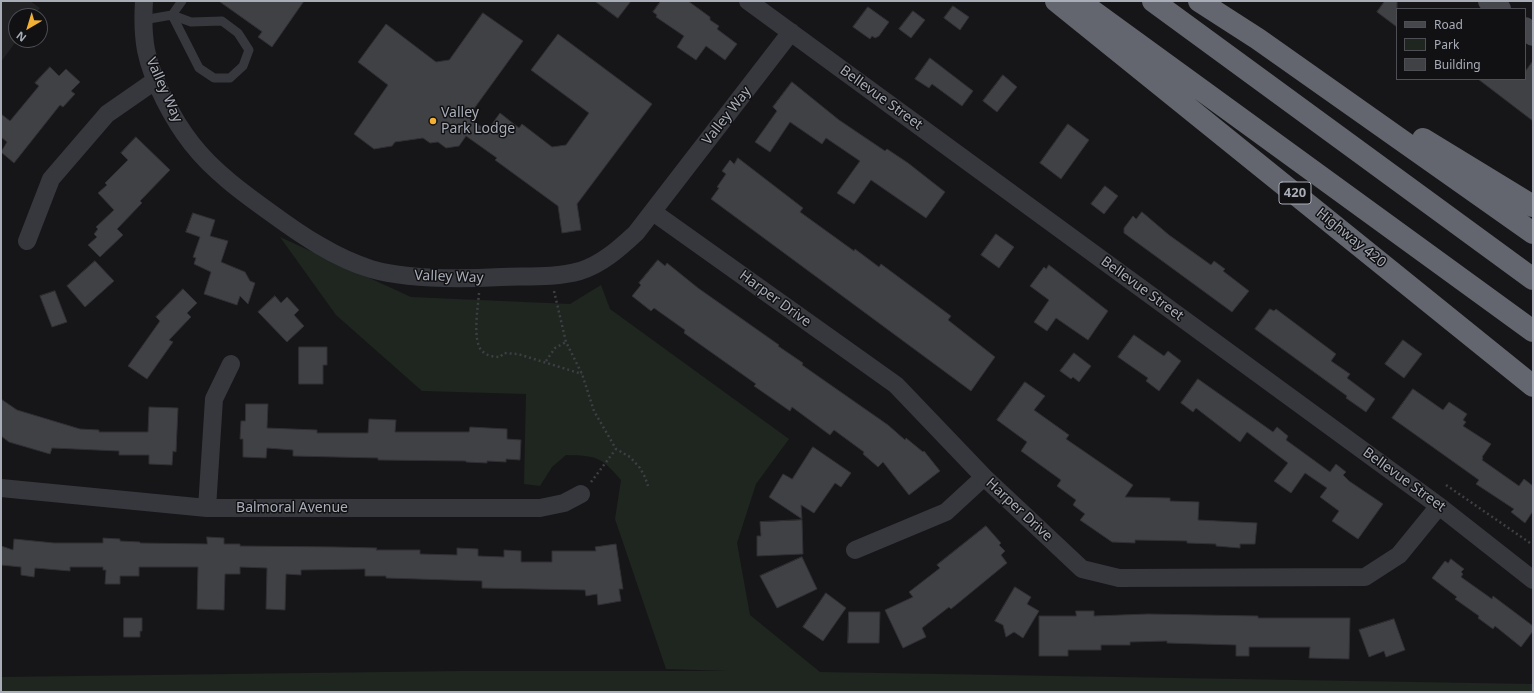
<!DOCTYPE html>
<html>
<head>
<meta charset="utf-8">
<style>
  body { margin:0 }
  #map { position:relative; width:1534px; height:693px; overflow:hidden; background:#161618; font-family:"Noto Sans",sans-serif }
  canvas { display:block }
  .frame { position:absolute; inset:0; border:2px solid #a8adb8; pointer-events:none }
  .legend { position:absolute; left:1396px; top:8px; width:130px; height:72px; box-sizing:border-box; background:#111113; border:1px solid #4d4f55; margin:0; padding:5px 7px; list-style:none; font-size:12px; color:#a8adb8 }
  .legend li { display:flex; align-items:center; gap:8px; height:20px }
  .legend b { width:20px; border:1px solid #4d4f55 }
  .north { position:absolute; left:8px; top:8px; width:40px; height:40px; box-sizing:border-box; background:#111113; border:1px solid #4d4f55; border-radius:50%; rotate:218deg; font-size:11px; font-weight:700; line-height:16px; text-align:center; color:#a8adb8 }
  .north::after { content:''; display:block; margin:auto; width:14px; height:18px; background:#f2b134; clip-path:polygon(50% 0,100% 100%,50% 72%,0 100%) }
</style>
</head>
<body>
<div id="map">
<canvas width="1534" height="693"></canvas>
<div class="frame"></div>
<ul class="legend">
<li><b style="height:5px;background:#45474d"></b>Road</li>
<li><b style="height:11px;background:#1e261f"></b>Park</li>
<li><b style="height:11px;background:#404145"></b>Building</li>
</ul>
<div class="north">N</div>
</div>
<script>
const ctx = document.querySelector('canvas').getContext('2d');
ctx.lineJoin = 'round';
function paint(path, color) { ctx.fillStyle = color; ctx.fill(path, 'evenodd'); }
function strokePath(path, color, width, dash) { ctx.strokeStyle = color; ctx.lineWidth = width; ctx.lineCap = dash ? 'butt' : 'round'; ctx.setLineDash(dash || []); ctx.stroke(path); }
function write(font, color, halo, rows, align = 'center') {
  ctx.font = font + ' "Noto Sans",sans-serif'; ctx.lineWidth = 3; ctx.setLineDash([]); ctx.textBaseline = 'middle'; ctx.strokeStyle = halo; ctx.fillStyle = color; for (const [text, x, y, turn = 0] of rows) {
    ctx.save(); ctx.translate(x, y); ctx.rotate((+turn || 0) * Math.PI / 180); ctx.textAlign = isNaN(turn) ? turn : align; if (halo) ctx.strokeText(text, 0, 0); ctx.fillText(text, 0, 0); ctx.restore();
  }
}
paint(new Path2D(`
  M1 1H30L40 8 34 16H16L17 40 1 62Z`), '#222225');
paint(new Path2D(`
  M280 237 411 297 570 304 601 285 610 309 789 439 756 484 737 543 750 615 820 672 1533 684V692H1V677L461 671H727L666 669 615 519 621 480C600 456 597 456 566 455L552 467 540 486 524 484 526 394 422 391 336 315Z`), '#1e261f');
const building = new Path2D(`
  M219 1H304L272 47 258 37 262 32Z
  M595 1H631L618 18Z
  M661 1H688L710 17V20L719 26 717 29 737 44 725 60 706 46 696 60 677 47 684 36 656 17 657 15 653 12Z
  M1385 1H1397V27L1377 12Z
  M953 6 969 17 960 30 944 18Z
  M868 7 889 22 879 36 875 38 872 36 870 39 853 27Z
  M913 11 925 20 911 38 899 29Z
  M483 13 523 41 468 117 487 131 500 113 519 128 522 124 552 147 566 145 589 113 531 70 558 34 652 104 577 204 581 230 562 233 558 206 495 160 497 158 466 136 459 146 446 148 438 142 430 143 423 138 395 142 392 146 374 149 354 134 388 85 358 62 386 24 436 62 449 60Z
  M930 58 973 91 962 106 932 84 929 88 915 79Z
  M1533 61V121L1478 79H1525V72Z
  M50 67 59 76 66 69 80 82 71 91 75 94 63 107 60 105 14 163 1 152 7 142 1 137V114L10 121 39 86 35 83Z
  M1003 75 1017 87 997 112 983 101Z
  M792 82 839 120 885 151 887 149 908 163 945 192 926 218 871 180 854 204 837 193 860 161 826 138 822 144 790 122 770 152 755 142 777 111 773 107Z
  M1068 124 1089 140 1061 179 1040 163Z
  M136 137 170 170 140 201 142 203 117 229 123 235 100 257 88 245 97 237 94 234 98 229 96 227 114 210 98 193 107 185 105 183 128 160 121 153Z
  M738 158 803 208 800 212 854 251 855 249 879 267 881 264 951 316 948 320 995 357 971 391 711 199 719 188 717 187 726 174 722 171 730 160 734 164Z
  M1105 186 1118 196 1104 214 1091 204Z
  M1142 212 1169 235 1211 265 1214 261 1225 269 1223 271 1249 291 1232 312 1124 233V228L1133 216 1136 219Z
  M193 213 215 220 210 236 228 241 221 262 245 272 250 281 255 283 248 304 240 296 237 305 204 294 211 272 194 264 196 258 193 257 200 237 186 232Z
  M996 234 1014 247 999 268 981 255Z
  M658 260 665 266 667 263 698 288 779 345 778 346 803 363 802 365 888 425 905 440 906 438 923 452 924 451 940 471 909 495 883 462 878 467 863 454 864 452 834 430 830 435 792 407 790 411 754 386 756 384 684 333 685 330 654 308 651 311 632 296 641 285 639 283Z
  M95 261 114 281 85 307 67 286Z
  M1049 265 1108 311 1088 340 1056 318 1047 331 1034 322 1049 300 1030 286 1044 267 1046 269Z
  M183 289 197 303 187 313 191 317 169 340 173 342 147 379 128 366 160 321 156 317Z
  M55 291 67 322 52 327 40 296Z
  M275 296 281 303 287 297 299 310 294 315 304 326 287 342 258 312Z
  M1270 309 1274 311 1276 309 1336 354 1331 361 1350 374 1347 378 1375 399 1366 412 1346 398 1347 396 1255 329Z
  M1134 335 1164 356 1168 351 1181 361 1159 391 1146 381 1148 378 1118 357Z
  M1403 340 1422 354 1404 378 1385 364Z
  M299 347H327V365H323V384H299Z
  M1074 353 1091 366 1079 382 1073 377 1071 379 1060 371Z
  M1198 379 1273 432 1277 427 1288 436 1286 440 1330 472 1336 464 1346 472 1343 475 1349 481 1383 504 1358 539 1332 521 1339 511 1320 497 1327 488 1305 473 1291 493 1274 481 1288 463 1247 432 1240 442 1196 408 1193 412 1181 403Z
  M1025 382 1045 396 1034 410 1069 435 1066 439 1133 485 1125 497 1170 498V501L1199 502 1198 520 1257 523 1255 544H1240V548L1216 546V544L1187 543V541L1135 540V543L1112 542 1080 520 1085 514 1073 505 1076 500 1057 486 1061 480 1021 451 1027 442 997 420Z
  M1413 389 1443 410 1449 402 1467 414 1463 420 1466 422 1463 426 1491 444 1482 457 1483 458 1482 460 1519 486 1524 479 1533 486V511L1525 523 1511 512 1514 509 1476 484 1479 480 1392 418Z
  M1 399 17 410 80 429 99 430V432H148L149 407 178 408 176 452 173 451 172 465 149 464V455H119V451L52 448 50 454 9 442 1 436Z
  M246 404H268L267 428 317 430V433H368L369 419 396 420 395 432H469L470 427 507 429V439L521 440 520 460 506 459V462L487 461V463L466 462V461L378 460V458L293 456V450L267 448 266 458 243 457V439H240L241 421H245Z
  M813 447 851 473 841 487 835 483 814 513 801 505 802 519 769 497 783 474 792 479Z
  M802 520 803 554 757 556V536H761L760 522Z
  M986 526 1001 543 999 545 1005 551 1001 555 1007 563 951 609 949 607 922 628 926 637 903 648 885 610 913 597 909 592 940 568 937 565Z
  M207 537 224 538V544H240V546L335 547 377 548 376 550H420V554L457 555V548L478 549V556L504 557V550L521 551V562H552V551H596L595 547 616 544 623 589H619L621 601 598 605 597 594 586 596 585 590 482 588V581L386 578V576H365V569L301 570V575L286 574 285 610 266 609 267 568 240 567V574H225L224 610 197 609 198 567H139V576H120V584H105L106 570H103V567H70V571L35 568 34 577 21 575V567L1 565V546L13 550 14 539 54 543H103V538L120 539V541L140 542V543L207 544Z
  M802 557 817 589 777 608 760 576Z
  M1451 559 1464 569 1461 572 1463 574 1461 577 1492 599 1493 596 1533 626V631L1521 647 1495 626 1493 629 1478 618 1479 616 1455 599 1457 597 1432 578 1445 561 1448 563Z
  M1015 587 1031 597 1027 604 1039 611 1023 638 1014 632 1006 637 1003 625 995 621Z
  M826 593 846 608 823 641 803 627Z
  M1076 611H1094V616L1148 614 1258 616V618H1350L1349 659 1309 658 1310 647H1249V656H1236V645L1167 643V641L1130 642V645H1101V650H1068V656H1039V616H1076Z
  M849 612H880L879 643H848Z
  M124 618H142V631H140V637H124Z
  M1394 619 1405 650 1386 657 1384 651 1369 657 1359 630Z`);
paint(building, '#404145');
strokePath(building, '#303034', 1);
strokePath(new Path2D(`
  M554 291 566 342 582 374 594 411 616 449 630 457 640 468 645 477 648 486
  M479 293C478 307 472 341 482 351 487 356 494 357 500 357L504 353 518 354 582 374
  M546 361 555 348 566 342
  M591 482 616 449
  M1446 485 1533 545`), '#3d3f44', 2.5, [2, 3]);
strokePath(new Path2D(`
  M172 15 191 22 222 21 238 33 249 50 243 66 230 78H214L199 68Z
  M143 20 172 15 182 1`), '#37383d', 9);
strokePath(new Path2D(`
  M144 1C143 17 143 34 146 50 152 80 173 120 192 144 213 171 243 193 271 213 301 235 335 258 371 269 408 280 462 279 501 277 527 276 555 278 580 271 602 264 620 248 636 233L791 32
  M748 1 1439 506 1533 580
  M653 212 896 385 984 477 1082 569 1119 578 1365 577 1399 555 1439 506
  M27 241 51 179 107 114 156 80
  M1 488 207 508H540L564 503 581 494
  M207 508 214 399 231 364
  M855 550 946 512 984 477`), '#37383d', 18);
strokePath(new Path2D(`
  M1489 1 1500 9
  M1525 28 1533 35`), '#45474d', 22);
strokePath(new Path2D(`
  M1056 1 1533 386
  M1079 1 1533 331
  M1153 1 1533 279
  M1199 1 1258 39 1533 233
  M1423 139 1533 206`), '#63666e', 22);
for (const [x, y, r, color] of [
  [433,121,4,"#f2b134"]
]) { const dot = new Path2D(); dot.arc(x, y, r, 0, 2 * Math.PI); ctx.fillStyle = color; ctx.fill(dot); strokePath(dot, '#111113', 1.5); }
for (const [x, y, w] of [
  [1295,193,32]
]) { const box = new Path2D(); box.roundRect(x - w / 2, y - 11, w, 22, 3); ctx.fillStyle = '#111113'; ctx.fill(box); strokePath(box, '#a8adb8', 1); }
write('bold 13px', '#a8adb8', null, [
  ["420",1295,193]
]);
write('14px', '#a8adb8', '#111113', [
  ["Valley Way",164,90,66],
  ["Bellevue Street",881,98,36],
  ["Valley Way",727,116,-52],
  ["Highway 420",1351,238,39],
  ["Valley Way",449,277,2],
  ["Bellevue Street",1142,289,36],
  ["Harper Drive",775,299,36],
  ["Bellevue Street",1404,480,36],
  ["Balmoral Avenue",292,508],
  ["Harper Drive",1019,510,43]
]);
write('14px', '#a8adb8', '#111113', [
  ["Valley",441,113],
  ["Park Lodge",441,129]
], 'left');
</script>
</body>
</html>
